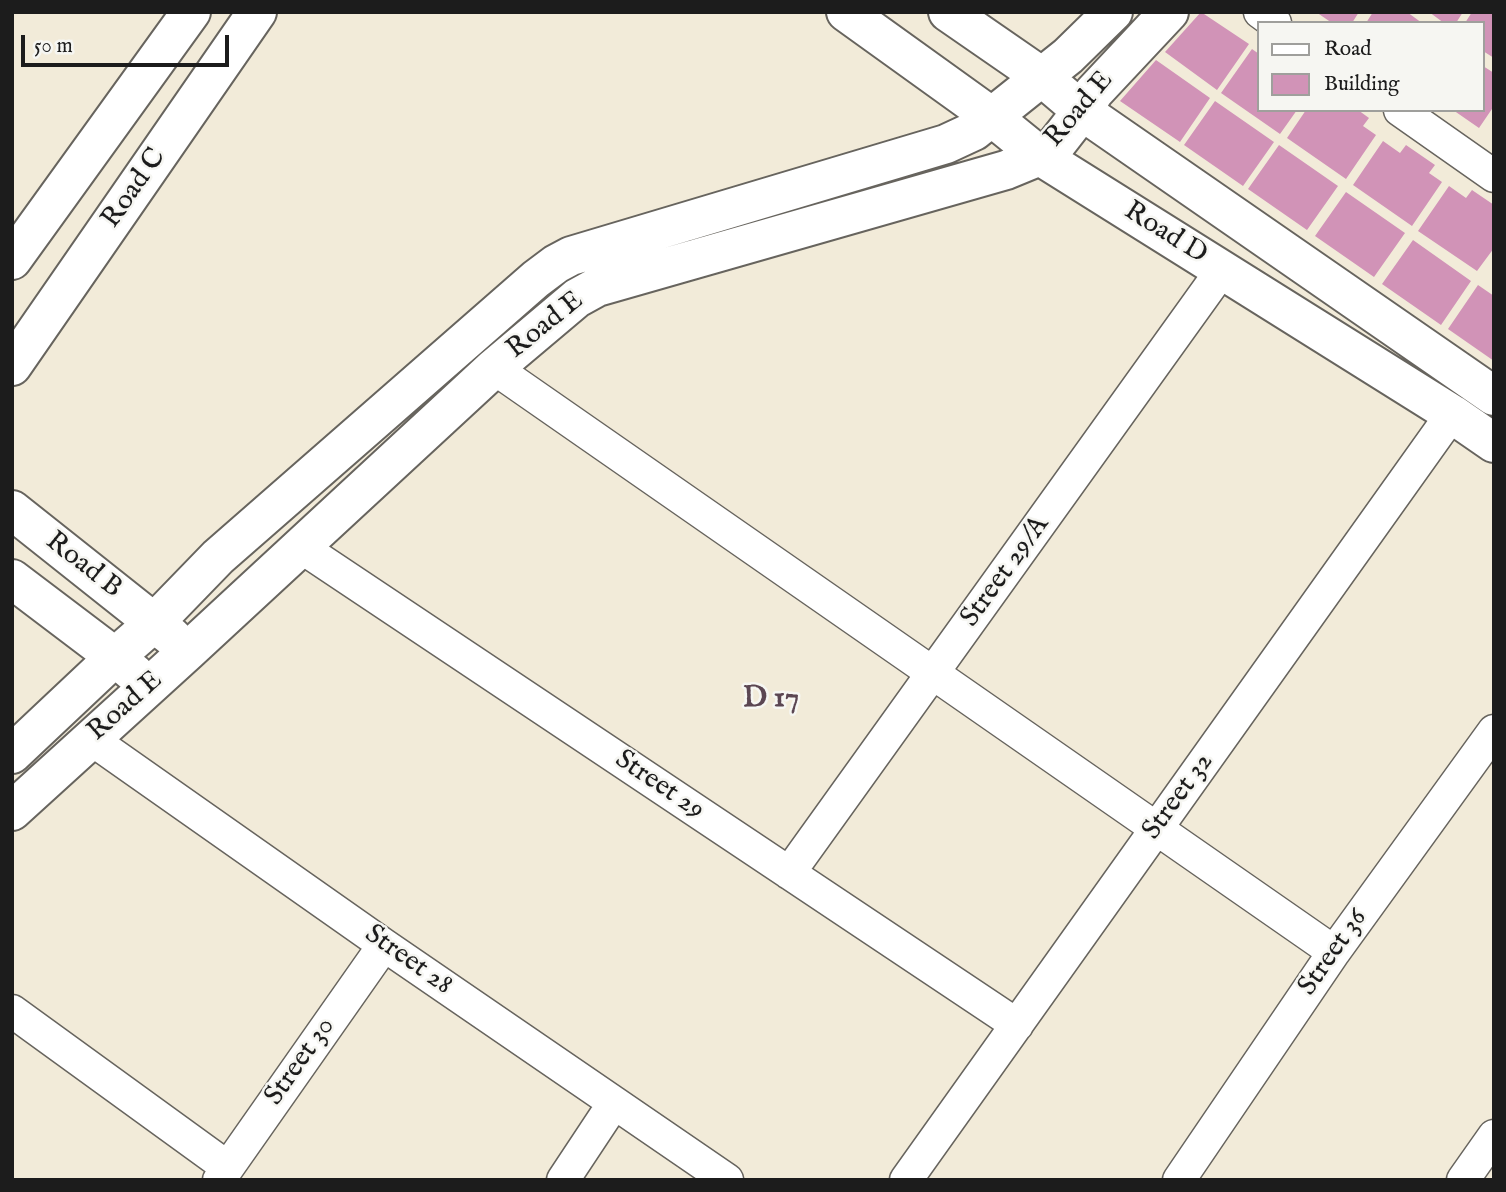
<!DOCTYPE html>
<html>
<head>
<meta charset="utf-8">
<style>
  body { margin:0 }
  #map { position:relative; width:1506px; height:1192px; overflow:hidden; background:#f2ebd9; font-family:"IM FELL English",serif }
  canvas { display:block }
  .frame { position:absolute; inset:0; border:14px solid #1c1c1c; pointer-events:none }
  .legend { position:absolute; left:1257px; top:21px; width:228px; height:91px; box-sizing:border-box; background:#f6f6f2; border:2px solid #9f9f9c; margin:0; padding:9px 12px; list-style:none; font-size:21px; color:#1c1c1c }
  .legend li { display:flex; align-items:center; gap:14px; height:35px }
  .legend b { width:35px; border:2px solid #9f9f9c }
  .scale { position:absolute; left:21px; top:35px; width:208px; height:32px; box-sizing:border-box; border:4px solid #1c1c1c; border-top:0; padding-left:9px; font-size:21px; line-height:24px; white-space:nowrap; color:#1c1c1c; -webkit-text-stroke:5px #f6f6f2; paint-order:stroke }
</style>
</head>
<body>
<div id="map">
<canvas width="1506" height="1192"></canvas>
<div class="frame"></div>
<ul class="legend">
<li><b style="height:9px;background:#fff"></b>Road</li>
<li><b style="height:19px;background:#d193b7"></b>Building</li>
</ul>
<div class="scale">50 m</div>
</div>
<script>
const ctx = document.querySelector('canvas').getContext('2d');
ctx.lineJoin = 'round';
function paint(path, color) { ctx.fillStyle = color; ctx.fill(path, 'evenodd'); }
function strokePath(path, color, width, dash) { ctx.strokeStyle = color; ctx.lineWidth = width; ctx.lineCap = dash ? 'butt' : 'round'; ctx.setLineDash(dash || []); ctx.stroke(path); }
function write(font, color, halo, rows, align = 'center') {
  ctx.font = font + ' "IM FELL English",serif'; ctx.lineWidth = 5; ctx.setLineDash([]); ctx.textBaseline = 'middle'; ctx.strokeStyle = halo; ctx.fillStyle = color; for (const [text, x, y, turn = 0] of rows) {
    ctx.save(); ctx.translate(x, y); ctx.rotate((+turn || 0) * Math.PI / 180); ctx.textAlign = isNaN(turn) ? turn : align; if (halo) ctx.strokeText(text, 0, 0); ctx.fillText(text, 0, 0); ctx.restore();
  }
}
paint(new Path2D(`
  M1201 12 1249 44 1217 90 1165 52Z
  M1316 12H1359L1352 23H1332Z
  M1373 12H1407L1422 23H1366Z
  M1429 12H1463L1456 23H1444Z
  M1472 12H1494V58L1483 51V23H1465Z
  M1252 49 1259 54V110H1297L1280 134 1221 93Z
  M1156 60 1210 98 1180 142 1120 101Z
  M1483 66 1494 73V106L1479 128 1453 110H1483Z
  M1215 101 1274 142 1243 186 1184 145Z
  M1306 110H1358L1369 118 1363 126 1376 135 1346 179 1287 138Z
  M1383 141 1400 153 1406 145 1435 165 1429 173 1442 182 1412 226 1353 185Z
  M1279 145 1338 186 1307 230 1248 189Z
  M1449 186 1466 198 1472 190 1494 205V248L1477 271 1418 231Z
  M1346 192 1405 233 1374 277 1315 236Z
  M1413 240 1471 281 1441 325 1382 284Z
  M1478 285 1494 296V361L1448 329Z`), '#d193b7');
const minor = new Path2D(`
  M1260 12 1275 23
  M1400 110 1494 176
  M494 368 1334 952
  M301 547 1017 1025
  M91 739 384 945 727 1180
  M789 873 1222 270
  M12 1011 227 1167
  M219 1180 384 945
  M563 1180 614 1103
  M906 1180 1452 414
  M1179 1180 1334 952 1494 731
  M1463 1180 1494 1136`);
const tertiary = new Path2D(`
  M846 12 992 117 1040 156 1452 414 1494 443
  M948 12 1042 77 1082 111 1494 396
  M12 260 191 12
  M12 366 257 12
  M12 510 172 637
  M12 579 115 657 135 674
  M12 754 115 657 155 622 218 557 536 279 556 264 571 256 946 144 974 131 1068 56 1113 12
  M12 811 188 651 494 368 577 298 597 287 1006 170 1040 156 1054 147 1082 111 1094 92 1169 12`);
strokePath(minor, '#67645e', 35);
strokePath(tertiary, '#67645e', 42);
strokePath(minor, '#fff', 32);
strokePath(tertiary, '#fff', 38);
write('28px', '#1c1c1c', '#f6f6f2', [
  ["Road E",1080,110,-50],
  ["Road C",135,189,-55],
  ["Road D",1165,234,32],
  ["Road E",546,326,-39],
  ["Road B",83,566,38],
  ["Street 29/A",1006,572,-54],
  ["Road E",126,707,-42],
  ["Street 29",659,786,34],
  ["Street 32",1179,797,-54],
  ["Street 36",1334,953,-55],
  ["Street 28",408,961,35],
  ["Street 30",301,1062,-55]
]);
write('bold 30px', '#5b4652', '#f6f6f2', [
  ["D 17",771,700]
]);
</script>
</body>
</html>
